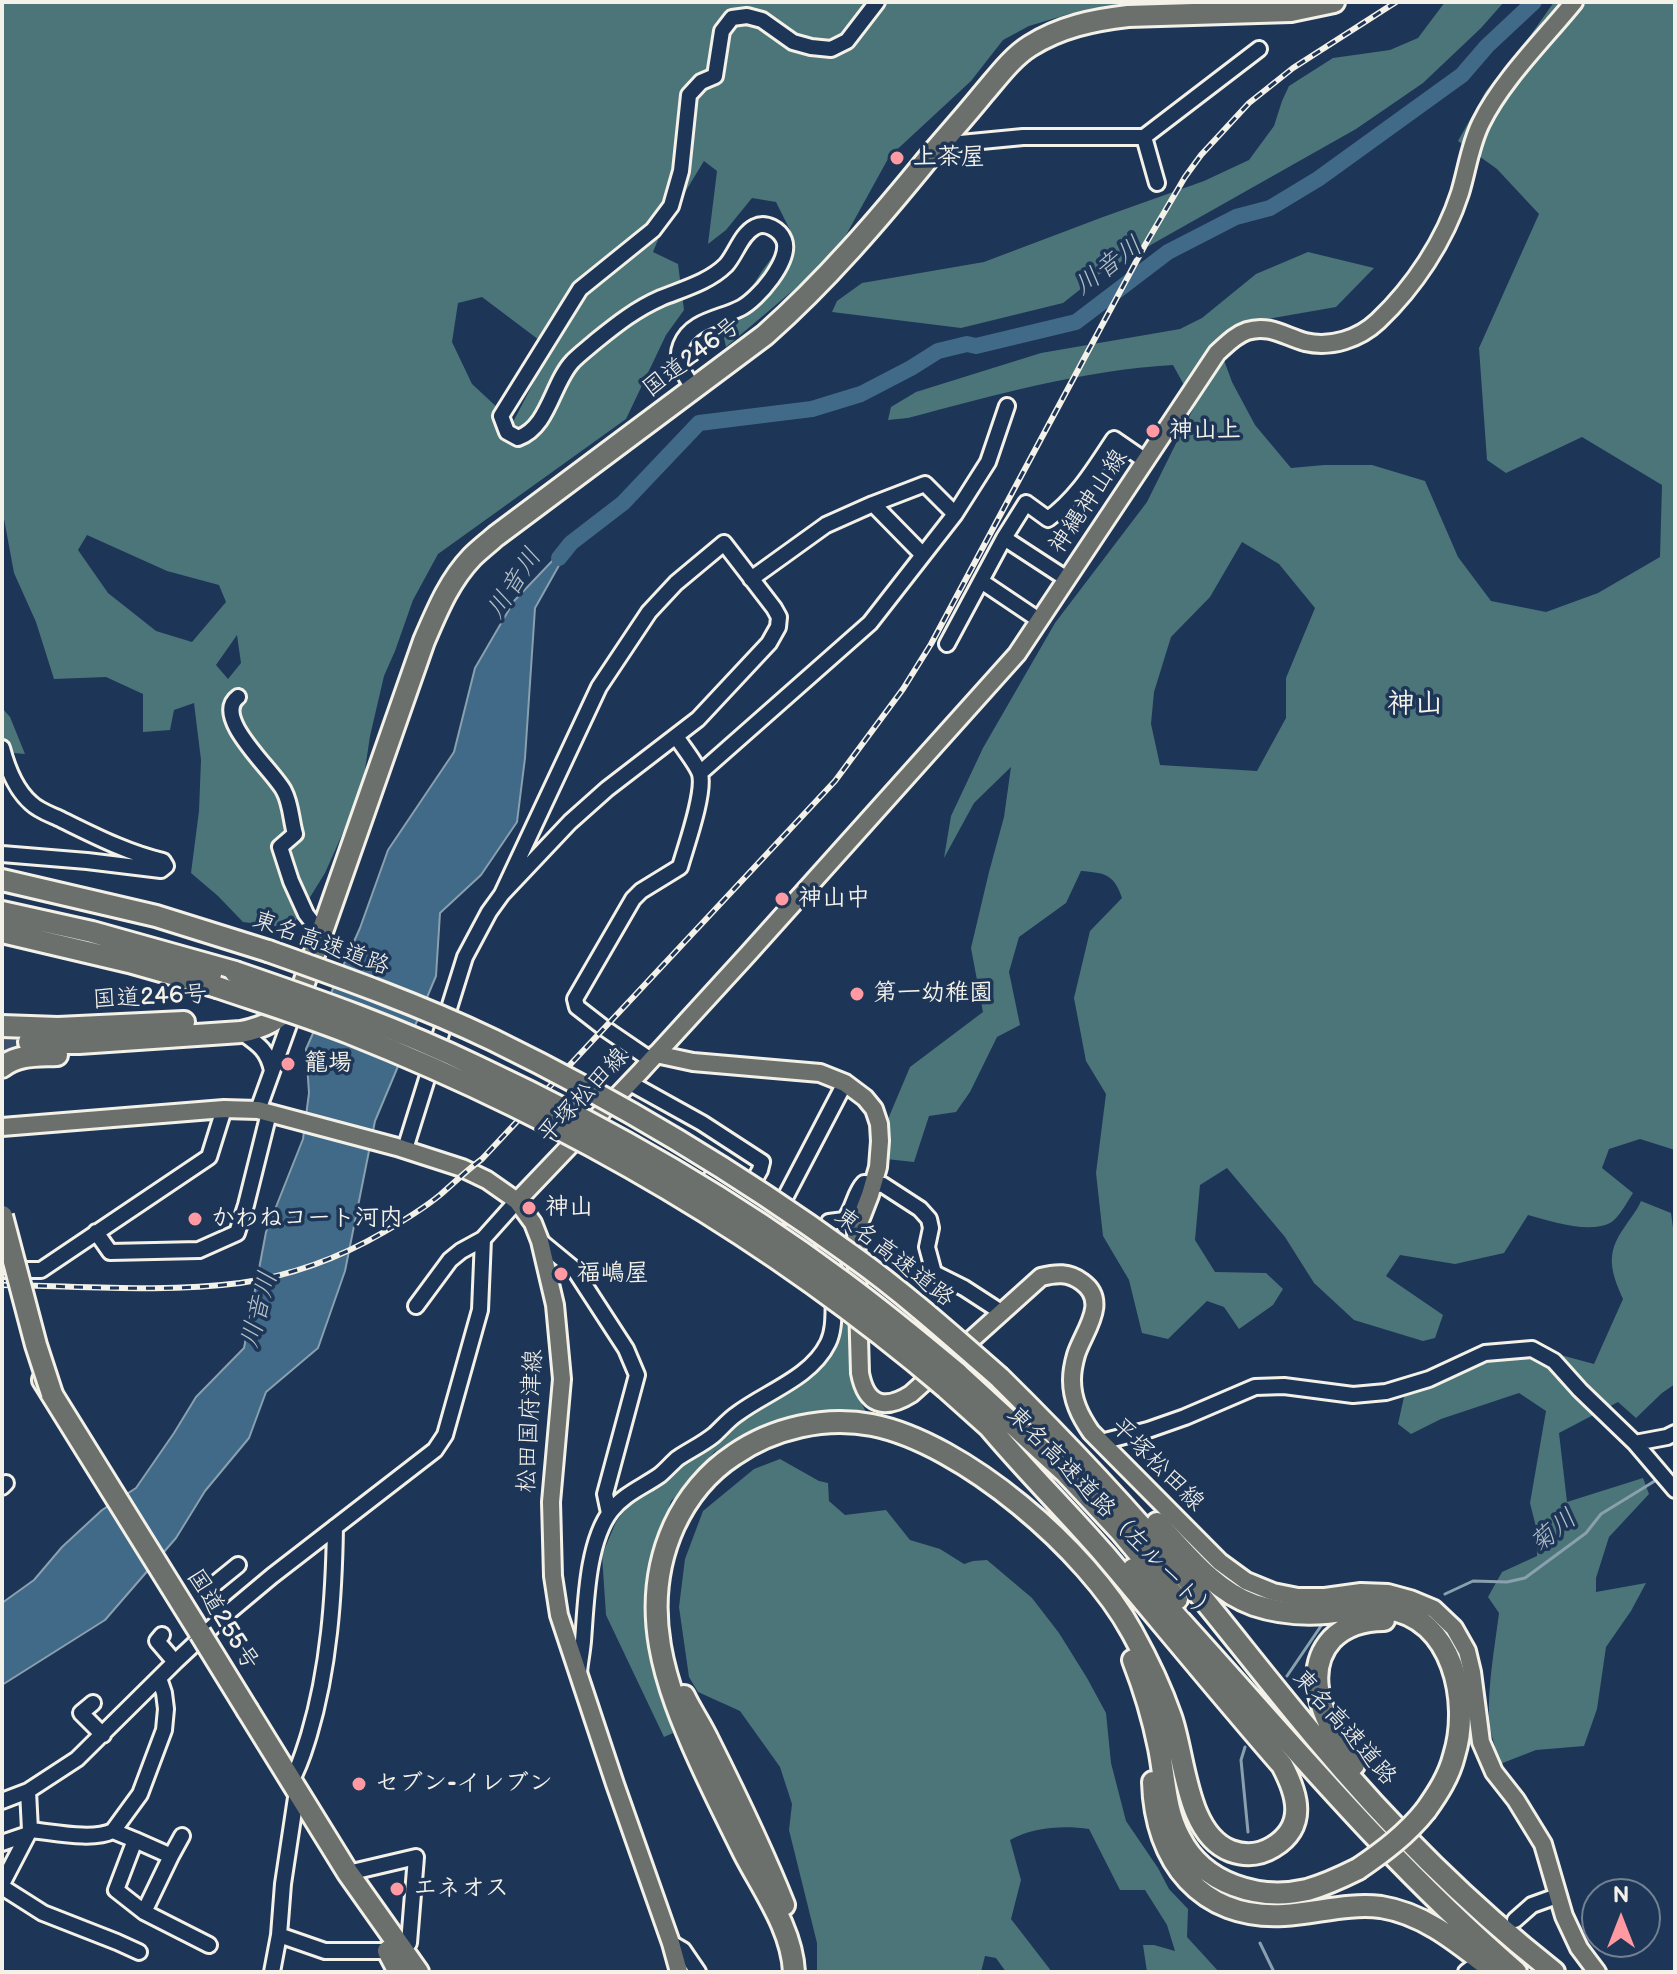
<!DOCTYPE html>
<html>
<head>
<meta charset="utf-8">
<style>
  body { margin:0 }
  #map { position:relative; width:1677px; height:1974px; overflow:hidden; background:#1d3557; font-family:"Balsamiq Sans",sans-serif }
  canvas { display:block }
  .frame { position:absolute; inset:0; border:4px solid #f4f1e8; pointer-events:none }
  .north { position:absolute; left:1581px; top:1878px; width:80px; height:80px; box-sizing:border-box; background:#1d3557; border:2px solid #738091; border-radius:50%; rotate:0deg; font-size:22px; font-weight:700; line-height:32px; text-align:center; color:#f4f1e8 }
  .north::after { content:''; display:block; margin:auto; width:28px; height:36px; background:#ff9aa2; clip-path:polygon(50% 0,100% 100%,50% 72%,0 100%) }
</style>
</head>
<body>
<div id="map">
<canvas width="1677" height="1974"></canvas>
<div class="frame"></div>
<div class="north">N</div>
</div>
<script>
const ctx = document.querySelector('canvas').getContext('2d');
ctx.lineJoin = 'round';
function paint(path, color) { ctx.fillStyle = color; ctx.fill(path, 'evenodd'); }
function strokePath(path, color, width, dash) { ctx.strokeStyle = color; ctx.lineWidth = width; ctx.lineCap = dash ? 'butt' : 'round'; ctx.setLineDash(dash || []); ctx.stroke(path); }
function write(font, color, halo, rows, align = 'center') {
  ctx.font = font + ' "Balsamiq Sans","Klee One",sans-serif'; ctx.lineWidth = 7; ctx.setLineDash([]); ctx.textBaseline = 'middle'; ctx.strokeStyle = halo; ctx.fillStyle = color; for (const [text, x, y, turn = 0] of rows) {
    ctx.save(); ctx.translate(x, y); ctx.rotate((+turn || 0) * Math.PI / 180); ctx.textAlign = isNaN(turn) ? turn : align; if (halo) ctx.strokeText(text, 0, 0); ctx.fillText(text, 0, 0); ctx.restore();
  }
}
paint(new Path2D(`
  M2 2H1141L1069 14 1029 26 1003 40 971 81 889 157 835 255 726 347 723 333 762 271 791 232 776 202 752 198 726 230 708 244 717 171 704 161 662 230 653 252 678 264 684 310 666 335 626 419 438 554 413 600 395 651 384 676 370 736 362 790 325 873 291 928 243 922 218 896 191 873 199 811 201 760 194 703 174 710 170 730 143 732V694L106 677 54 679 36 622 14 573 2 508ZM482 297 551 349 513 422 472 384 452 342 458 303ZM87 535 167 571 219 585 226 602 192 642 156 631 108 593 78 550ZM237 635 241 663 228 679 216 665Z
  M1445 2H1504L1481 28 1423 83 1356 129 1101 273 1063 303 961 328 832 312 837 301 862 283 984 262 1103 217 1204 181 1249 160 1274 126 1282 101 1289 86 1333 58 1390 50 1418 38Z
  M1554 2H1675V1150L1640 1139 1609 1149 1602 1168 1633 1193C1627 1202 1619 1218 1610 1223 1589 1234 1550 1221 1528 1215L1504 1253 1455 1264 1400 1255 1386 1276 1443 1315 1435 1338 1423 1341 1354 1320 1314 1283 1285 1237 1227 1168 1200 1185 1195 1240 1215 1272 1266 1273 1283 1289 1273 1305 1239 1329 1224 1307 1207 1301 1168 1339 1142 1333 1129 1280 1103 1236 1096 1173 1106 1094 1086 1061 1074 998 1090 931 1122 898C1114 874 1105 873 1081 871L1066 903 1019 937 1009 972 1020 1025 997 1037 970 1092 956 1112 929 1116 914 1162 886 1159 888 1119 910 1067 983 1012 971 948 989 872 1004 817 1011 767 974 803 944 858 951 816 983 748 1055 623 1147 502 1195 405 1173 365C1083 370 995 395 908 418L888 420 891 407 916 392 1041 353 1180 329 1202 318 1256 274 1308 252 1374 268 1336 307 1256 321 1217 341 1232 382 1255 425 1291 468 1324 465H1372L1425 481 1458 557 1491 601 1546 612 1598 593 1660 557 1662 485 1582 437 1506 473 1487 460 1479 348 1539 214 1497 169 1458 141 1486 91 1530 36ZM1242 542 1279 564 1315 608 1286 678V718L1257 771 1160 765 1151 724 1154 692 1171 637 1210 597Z
  M2 708 10 717 25 754 2 752Z
  M1641 1201 1671 1213 1674 1235 1675 1384 1662 1393 1636 1418 1618 1402 1559 1433 1567 1502 1643 1478 1649 1494 1609 1537 1596 1578V1592L1646 1583 1631 1611 1606 1647 1597 1709 1584 1746 1536 1750 1500 1764C1497 1752 1492 1739 1490 1727 1486 1694 1495 1646 1499 1613L1488 1597 1502 1572 1537 1556 1538 1535 1530 1503 1546 1411 1519 1393 1441 1419 1411 1434 1398 1424 1404 1397 1492 1352 1542 1350 1594 1364 1623 1299C1611 1272 1605 1254 1624 1228 1630 1218 1637 1211 1641 1201Z
  M839 1320 851 1328V1382L867 1414 823 1410 752 1430 714 1452 690 1483 671 1501 649 1569 648 1609 655 1668 673 1733 664 1737 606 1615 602 1555 616 1522 629 1504 661 1482 749 1414 805 1378 821 1365 836 1334Z
  M780 1459 819 1481 828 1483 829 1501 845 1515 886 1510 910 1540 940 1549 964 1564 973 1561 987 1560 1032 1598 1059 1633 1087 1678 1106 1713 1111 1763 1126 1821 1158 1868 1169 1889 1188 1909 1187 1937 1219 1972H1147L1143 1945H1154L1175 1951 1167 1925 1145 1890H1120L1089 1829C1064 1825 1032 1827 1010 1840L1021 1880 1011 1919 1052 1972H1006L996 1958 985 1956 981 1972H817V1943L789 1830 792 1804 780 1767 740 1711 698 1692 689 1677 679 1607 685 1559 703 1511 754 1469Z`), '#4c757a');
const water = new Path2D(`
  M575 537 535 608 525 758 517 822 481 875 440 913 436 976 375 1121 345 1271 318 1348 266 1392 249 1438 205 1491 176 1538 105 1620 2 1685V1603L34 1580 62 1547 102 1510 136 1488 174 1433 196 1397 244 1348 266 1232 303 1139 309 1093 306 1049 360 928 388 850 454 752 475 668 514 601Z`);
paint(water, '#416a88');
strokePath(water, '#89a0ae', 2);
strokePath(new Path2D(`
  M1445 1594 1473 1581 1507 1582 1525 1578 1586 1533 1601 1514 1658 1479
  M1287 1676 1323 1623
  M1245 1747 1241 1760 1248 1832
  M1260 1943 1274 1972`), '#89a0ae', 3);
strokePath(new Path2D(`
  M559 558 571 543 623 503 699 423 812 409 861 394 911 368 938 351 967 344 976 346 1076 322 1168 252 1236 217 1270 208 1318 179 1462 75 1487 46 1534 2`), '#416a88', 16);
strokePath(new Path2D(`
  M2 1041 29 1042`), '#3d516d', 20, [20, 10]);
const minor = new Path2D(`
  M1144 137 1157 183
  M940 145 1023 137H1144L1259 49
  M694 389C685 375 674 362 681 345 691 320 720 319 741 308 757 300 792 260 784 240 780 230 766 221 755 227 741 234 736 254 726 265 709 282 683 289 661 298 636 309 617 324 596 341 588 348 580 354 573 361 552 383 549 427 518 438L507 432 501 416 580 289 653 230 671 206 681 171 689 95 701 82 715 76 722 31 732 18 747 16 762 20 793 42 811 47 831 49 847 41 877 2
  M873 504 923 555
  M1004 538 1067 579
  M751 579 826 525 873 504 925 484 955 514
  M981 581 1039 620
  M947 644 1004 538 1026 503 1048 519C1077 498 1094 469 1114 439L1146 461
  M238 697C211 717 274 771 284 791 291 804 291 820 295 834L280 847 291 881 306 914 322 935
  M2 748C7 767 15 789 31 803 38 810 49 814 58 818 91 834 127 853 163 861L166 866 161 870 87 861 2 854
  M700 773 870 623 955 514 988 462 1007 406
  M241 1032C258 1044 268 1050 272 1071
  M651 1060 604 1028 577 1007 575 999 633 899 641 891 680 867C686 846 705 793 700 774 697 764 681 745 676 736
  M630 1083 702 1123 762 1162 760 1170 743 1200
  M258 1110 296 1005
  M405 1149 465 957 489 912 502 894 570 822 607 789 698 719 769 643 778 627 779 617 774 608 724 543 676 583 649 612 599 687 502 894
  M710 1179 767 1214 785 1216
  M776 1215 845 1083
  M96 1232 110 1252 199 1250 237 1233 246 1205 269 1113
  M540 1241 574 1269 626 1349 637 1375 605 1494 609 1513
  M2 1270H41L209 1157 224 1109
  M416 1306 450 1260 461 1251 483 1239
  M1101 1442 1148 1430 1185 1417 1255 1387 1284 1386 1353 1395 1386 1392 1429 1379 1485 1353 1532 1349 1554 1361 1580 1390 1635 1443 1675 1490
  M1635 1443 1667 1437 1675 1433
  M2 1487 6 1483
  M223 1617 206 1591 238 1565
  M162 1635 157 1641 175 1662
  M579 1672C580 1662 582 1652 583 1641 586 1604 587 1542 611 1511 624 1494 643 1487 660 1475 666 1470 672 1463 678 1458 690 1450 703 1444 714 1435 722 1428 728 1420 737 1414 766 1392 811 1378 828 1343 835 1329 833 1311 834 1295 835 1275 835 1260 823 1243L825 1230 829 1222 844 1220C854 1209 854 1193 864 1183L883 1185 920 1209 929 1219 931 1228 927 1247 934 1273 964 1288 1001 1312
  M93 1703 81 1713 103 1735
  M291 1781C300 1766 304 1751 309 1735 329 1668 334 1596 335 1527
  M28 1791 30 1830
  M2 1801 28 1791 77 1759 175 1662 223 1617 272 1576 435 1450 445 1435 480 1310 483 1239 517 1201
  M113 1831 135 1840 116 1890 144 1912 209 1945
  M135 1840 171 1856 144 1912
  M2 1843 28 1834 30 1830C53 1832 92 1841 113 1831L140 1794 164 1730 166 1709 164 1693 159 1678
  M171 1856 182 1836
  M348 1873 416 1857 409 1943 403 1949
  M2 1884 28 1834
  M2 1887 43 1913 117 1942 139 1952
  M1515 1920 1532 1905 1557 1896
  M279 1935 325 1951H388
  M671 1943 683 1950 698 1972
  M272 1972 279 1935 283 1884 297 1791
  M1466 1972 1470 1969`);
const major = new Path2D(`
  M656 1054 693 1062 820 1073 845 1083 865 1098 874 1109 879 1124 880 1141 878 1167 870 1195 856 1231 860 1373C866 1405 884 1411 911 1394L1041 1277C1056 1273 1069 1272 1082 1282 1110 1302 1083 1332 1076 1355 1074 1362 1072 1372 1072 1380 1072 1400 1080 1416 1091 1432L1220 1562 1246 1581 1273 1592 1298 1597H1325L1361 1592 1388 1593 1410 1599 1434 1609 1454 1628 1467 1651 1472 1672 1481 1742 1494 1772 1516 1800 1543 1844 1564 1916 1579 1948 1597 1972
  M2 1127 224 1109 258 1110 397 1147 462 1168 487 1180 517 1201 533 1223 540 1241 555 1305 562 1379 551 1502 553 1576 559 1615 615 1784 671 1943 679 1972
  M517 1201 641 1071 748 954 1017 654 1217 353C1226 345 1235 335 1247 331 1269 324 1284 336 1305 342 1331 348 1359 339 1378 321 1414 287 1445 240 1460 193 1467 170 1470 145 1481 123 1502 80 1544 39 1574 2`);
const highway = new Path2D(`
  M2 880 156 916 268 951
  M2 912 92 932 235 972
  M2 932 129 962 217 987
  M2 1026 58 1028 184 1022
  M29 1042 79 1043 241 1032C267 1027 277 1019 297 1003L424 641C437 611 449 581 472 557 479 550 488 543 496 536L765 335C826 281 879 219 931 155 948 135 966 115 983 94 997 78 1011 58 1030 46 1060 27 1093 20 1128 16L1291 11 1334 2
  M2 1067C18 1054 38 1056 57 1055
  M957 1373 1066 1473 1121 1532 1177 1599
  M1000 1378C1065 1442 1127 1508 1186 1578 1230 1631 1272 1686 1316 1738 1387 1823 1466 1903 1554 1972
  M43 1380 200 1633
  M946 1388 994 1431
  M1157 1523C1185 1553 1214 1591 1254 1605 1278 1613 1301 1615 1326 1613 1346 1611 1367 1607 1387 1609 1453 1617 1471 1702 1454 1756 1449 1776 1438 1793 1426 1810
  M1133 1569C1260 1705 1375 1851 1516 1972
  M1133 1660C1144 1688 1153 1718 1159 1748 1165 1778 1165 1811 1180 1838 1203 1884 1259 1901 1307 1890 1325 1885 1342 1877 1358 1869
  M684 1696C691 1711 701 1725 708 1740 735 1794 762 1849 784 1905
  M248 1711 348 1873 418 1972
  M1354 1765C1330 1732 1298 1676 1332 1639 1346 1625 1364 1620 1384 1620
  M1153 1782C1155 1861 1201 1920 1284 1915 1317 1913 1348 1903 1381 1907 1426 1914 1461 1945 1496 1972
  M388 1951 399 1972
  M794 1972C792 1929 763 1890 744 1853 729 1823 714 1793 700 1762 665 1685 637 1608 674 1526 687 1498 708 1472 734 1455 773 1428 825 1416 872 1425 964 1443 1088 1551 1132 1632 1147 1659 1161 1688 1171 1717 1185 1757 1186 1834 1231 1851 1245 1856 1260 1855 1273 1847 1307 1826 1298 1795 1282 1765 1222 1696 1164 1625 1105 1555 1066 1510 1024 1469 986 1423`);
strokePath(minor, '#f4f1e8', 20);
strokePath(major, '#f4f1e8', 22);
strokePath(highway, '#f4f1e8', 26);
strokePath(minor, '#1d3557', 14);
strokePath(major, '#6b706d', 16);
strokePath(highway, '#6b706d', 20);
const rail = new Path2D(`
  M2 1285C81 1286 162 1293 240 1283 290 1276 341 1257 384 1232 403 1221 423 1209 440 1195 454 1183 467 1170 482 1159L835 781 903 689 931 644 1145 245 1185 177 1201 155 1249 103 1293 68 1396 2`);
strokePath(rail, '#f4f1e8', 6);
strokePath(rail, '#1d3557', 3, [9]);
const highwayBridge = new Path2D(`
  M268 951C344 978 420 1005 493 1040 618 1101 738 1173 851 1255 903 1292 951 1335 1000 1378
  M235 972C317 1000 400 1029 478 1067 606 1127 730 1198 843 1282 882 1311 920 1342 957 1373
  M217 987C261 1002 306 1016 349 1033 565 1119 769 1237 946 1388
  M2 1216 36 1345 52 1394
  M200 1633 248 1711
  M1358 1869C1383 1852 1407 1834 1426 1810`);
strokePath(highwayBridge, '#f4f1e8', 26, []);
strokePath(highwayBridge, '#6b706d', 20);
for (const [x, y, r, color] of [
  [897,158,8,"#ff9aa2"],
  [1153,431,8,"#ff9aa2"],
  [782,899,8,"#ff9aa2"],
  [857,994,8,"#ff9aa2"],
  [288,1064,8,"#ff9aa2"],
  [529,1208,8,"#ff9aa2"],
  [195,1219,8,"#ff9aa2"],
  [561,1274,8,"#ff9aa2"],
  [359,1784,8,"#ff9aa2"],
  [397,1889,8,"#ff9aa2"]
]) { const dot = new Path2D(); dot.arc(x, y, r, 0, 2 * Math.PI); ctx.fillStyle = color; ctx.fill(dot); strokePath(dot, '#1d3557', 3); }
write('bold 24px', '#f4f1e8', '#1d3557', [
  ["上茶屋",913,158],
  ["神山上",1169,431],
  ["神山中",798,899],
  ["第一幼稚園",873,994],
  ["籠場",304,1064],
  ["神山",545,1208],
  ["かわねコート河内",211,1219],
  ["福嶋屋",577,1274],
  ["セブン-イレブン",375,1784],
  ["エネオス",413,1889]
], 'left');
write('24px', '#f4f1e8', '#1d3557', [
  ["国道246号",692,358,-37],
  ["神縄神山線",1089,502,-56],
  ["東名高速道路",321,944,20],
  ["国道246号",150,998,-3],
  ["平塚松田線",584,1096,-47],
  ["東名高速道路",894,1258,38],
  ["松田国府津線",531,1421,-87],
  ["平塚松田線",1157,1465,45],
  ["東名高速道路（左ルート）",1111,1515,46],
  ["国道255号",222,1620,58],
  ["東名高速道路",1344,1728,49]
]);
write('italic 26px', '#b5c2c6', '#1d3557', [
  ["川音川",1109,267,-37],
  ["川音川",515,584,-57],
  ["川音川",260,1310,-75],
  ["菊川",1554,1532,-39]
]);
write('bold 28px', '#f4f1e8', '#1d3557', [
  ["神山",1415,705]
]);
</script>
</body>
</html>
